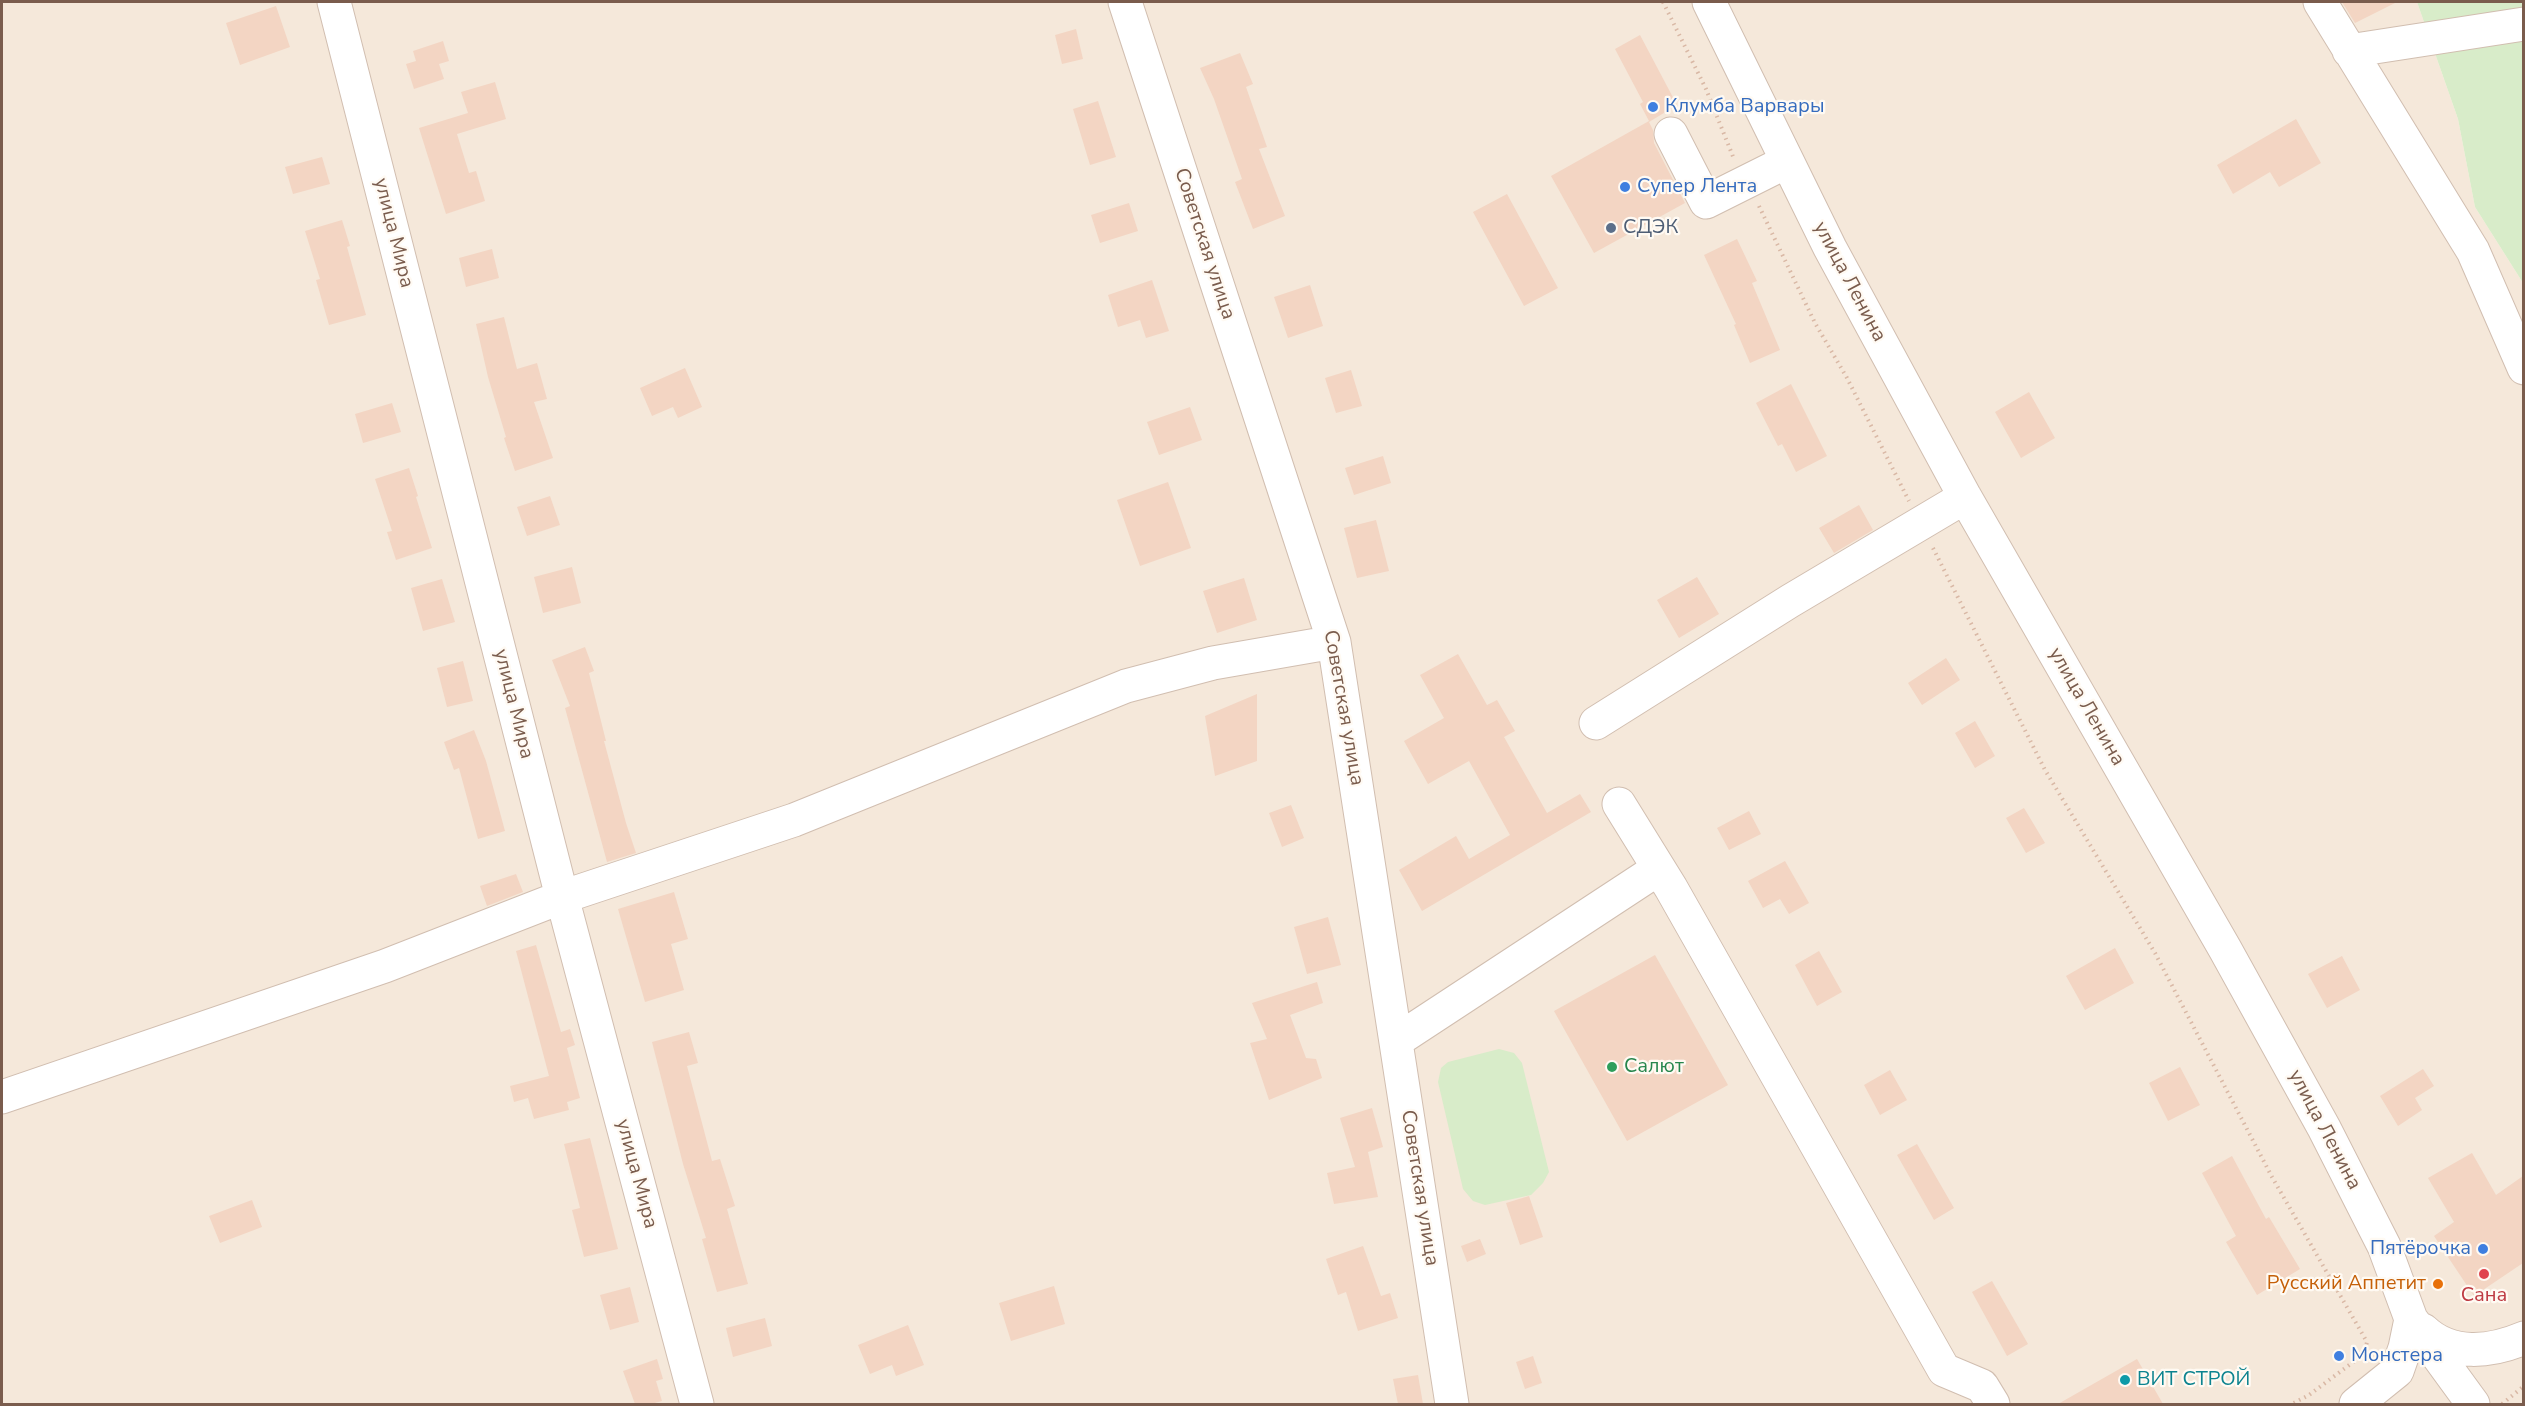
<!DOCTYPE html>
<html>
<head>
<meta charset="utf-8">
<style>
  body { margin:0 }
  #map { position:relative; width:2525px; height:1406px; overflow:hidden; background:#fdf6ec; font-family:"Nunito Sans",sans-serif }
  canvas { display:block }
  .frame { position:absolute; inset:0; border:3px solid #7a5c4d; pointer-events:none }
</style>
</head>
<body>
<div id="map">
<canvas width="2525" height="1406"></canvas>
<div class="frame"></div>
</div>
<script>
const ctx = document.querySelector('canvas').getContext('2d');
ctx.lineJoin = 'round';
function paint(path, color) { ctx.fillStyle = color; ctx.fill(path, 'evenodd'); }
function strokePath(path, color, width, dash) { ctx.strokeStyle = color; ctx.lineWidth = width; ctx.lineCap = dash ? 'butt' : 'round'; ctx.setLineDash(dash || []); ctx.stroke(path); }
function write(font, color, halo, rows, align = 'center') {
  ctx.font = font + ' "Nunito Sans",sans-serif'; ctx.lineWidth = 4.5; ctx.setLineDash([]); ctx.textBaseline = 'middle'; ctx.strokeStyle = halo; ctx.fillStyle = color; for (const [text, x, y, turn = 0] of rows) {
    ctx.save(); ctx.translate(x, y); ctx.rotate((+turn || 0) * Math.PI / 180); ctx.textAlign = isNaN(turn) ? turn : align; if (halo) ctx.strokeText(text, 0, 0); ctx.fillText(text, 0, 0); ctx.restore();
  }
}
paint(new Path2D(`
  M2 2H2417L2458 119 2475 207 2523 283V1404H2Z`), '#f5e8da');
paint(new Path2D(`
  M2417 2H2523V283L2475 207 2458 119Z
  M1499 1049 1514 1053 1522 1063 1549 1172 1543 1183 1531 1195 1485 1205 1473 1201 1463 1189 1438 1082 1441 1068 1448 1062Z`), '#d8ecc9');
paint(new Path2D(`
  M2342 2H2397L2355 23Z
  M276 6 290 47 240 65 226 23Z
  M1076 29 1083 59 1062 64 1055 35Z
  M1640 35 1677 105 1649 122 1653 130 1654 143 1685 203 1594 253 1551 176 1649 121 1640 104 1643 102 1615 49Z
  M443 41 449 61 439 64 444 79 414 89 406 64 416 61 413 51Z
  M1240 53 1253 84 1246 87 1267 147 1259 149 1285 216 1253 229 1235 182 1242 179 1214 99 1200 68Z
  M495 82 506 119 457 134 469 173 476 171 485 201 446 214 419 128 468 113 461 92Z
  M1098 101 1116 157 1090 165 1073 109Z
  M2296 119 2321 163 2279 187 2270 172 2233 194 2217 165Z
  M322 157 330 184 293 194 285 167Z
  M1507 194 1558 288 1524 306 1473 212Z
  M1129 203 1138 231 1100 243 1091 215Z
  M342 220 350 246 347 247 366 315 329 325 316 280 320 279 305 231Z
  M1737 239 1757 281 1752 283 1780 350 1750 363 1734 325 1736 324 1704 255Z
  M492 249 499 278 466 287 459 258Z
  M1152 280 1169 331 1146 338 1140 320 1118 327 1108 295Z
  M1310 285 1323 326 1288 338 1274 297Z
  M504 317 517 369 537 363 547 399 534 402 553 458 515 471 504 438 506 437 488 377 476 324Z
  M685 368 702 407 678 418 673 407 652 416 640 388Z
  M1351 370 1362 406 1336 413 1325 378Z
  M1791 384 1827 456 1796 472 1782 444 1778 446 1756 403Z
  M2029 392 2055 438 2021 458 1995 412Z
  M392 403 401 432 363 443 355 414Z
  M1190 407 1202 440 1159 455 1147 422Z
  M1383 456 1391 483 1354 495 1345 468Z
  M409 468 418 496 416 497 432 548 396 560 387 532 392 531 375 479Z
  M1168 482 1191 548 1140 566 1117 500Z
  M550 496 560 525 527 536 517 507Z
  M1859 505 1873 530 1834 553 1819 528Z
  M1376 520 1389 571 1357 578 1344 528Z
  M572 567 581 603 543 613 534 577Z
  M1697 577 1719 614 1679 638 1657 600Z
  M1244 578 1257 620 1217 633 1203 591Z
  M442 579 455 622 423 631 411 588Z
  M585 647 594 671 589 673 606 741H604L626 823 636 853 607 862 565 708 570 706 552 660Z
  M1458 654 1487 705 1497 700 1515 731 1504 737 1547 813 1580 794 1591 812 1422 911 1399 870 1456 836 1469 859 1510 835 1469 761 1428 784 1404 741 1444 718 1420 675Z
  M1946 658 1960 680 1922 705 1908 683Z
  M463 661 473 701 447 707 437 668Z
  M1257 694V761L1215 776 1205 716Z
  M1975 721 1995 756 1975 768 1955 733Z
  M474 730 486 761 505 831 478 839 459 768 454 770 444 742Z
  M1291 805 1304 838 1282 847 1269 813Z
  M2024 808 2045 843 2026 853 2006 818Z
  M1749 811 1761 834 1729 850 1717 828Z
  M1785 861 1809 903 1789 914 1780 899 1763 908 1748 881Z
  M516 874 523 892 487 906 480 886Z
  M674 892 688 939 671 944 684 990 645 1002 618 909Z
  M1328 917 1341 965 1307 974 1294 927Z
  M536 945 561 1032 570 1029 575 1045 567 1048 580 1098 567 1102 569 1110 534 1119 528 1098 514 1102 510 1086 549 1076 516 951Z
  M2115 948 2134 983 2085 1010 2066 976Z
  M1819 951 1842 992 1817 1006 1795 965Z
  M1655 955 1728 1085 1627 1141 1554 1011Z
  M2342 956 2360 990 2327 1008 2308 974Z
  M1317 982 1323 1003 1290 1015 1306 1058 1316 1059 1322 1078 1269 1100 1250 1043 1267 1039 1252 1003Z
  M689 1032 698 1063 687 1066 712 1161 720 1159 735 1206 727 1209 748 1284 717 1292 702 1239 706 1238 683 1164 652 1042Z
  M2180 1067 2200 1105 2168 1121 2149 1083Z
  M2423 1069 2434 1086 2415 1098 2422 1110 2398 1126 2380 1096Z
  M1890 1070 1907 1100 1880 1115 1864 1085Z
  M1372 1108 1383 1147 1368 1152 1378 1197 1334 1204 1327 1173 1355 1167 1340 1118Z
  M590 1138 618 1249 584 1257 572 1210 580 1208 564 1144Z
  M1917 1144 1954 1208 1934 1220 1897 1155Z
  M2472 1153 2496 1195 2523 1176V1263L2474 1296 2434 1236 2454 1222 2428 1178Z
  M2232 1156 2266 1219 2269 1217 2300 1269 2257 1295 2226 1242 2236 1236 2202 1173Z
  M1529 1196 1543 1237 1520 1245 1506 1203Z
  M252 1200 262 1227 220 1243 209 1216Z
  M1480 1239 1486 1254 1467 1262 1461 1246Z
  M1363 1246 1381 1296 1390 1293 1398 1318 1358 1331 1346 1292 1338 1295 1326 1259Z
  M1992 1281 2028 1344 2007 1356 1972 1292Z
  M1054 1286 1065 1324 1011 1341 999 1303Z
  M630 1287 639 1322 610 1330 600 1295Z
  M765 1318 772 1346 733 1357 726 1328Z
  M908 1325 924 1365 896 1376 892 1365 870 1374 858 1345Z
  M1533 1356 1542 1383 1525 1389 1516 1362Z
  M657 1359 663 1379 656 1381 662 1401 651 1404H635L623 1371Z
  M2137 1359 2163 1404H2058Z
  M1418 1375 1423 1404H1398L1393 1379Z`), '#f3d5c3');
const minor = new Path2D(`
  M334 2 562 897 697 1404
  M1125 2 1334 642 1452 1404
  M1709 2 1830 248 1965 497 2225 949 2324 1128 2384 1246 2411 1319 2473 1404
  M2320 2 2473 251 2524 368
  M2349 51 2524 24
  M1671 134 1706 202 1786 162
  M1596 723 1790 601 1965 497
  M1619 804 1671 888 1944 1370 1982 1386 1993 1404
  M1396 1041 1658 869
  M2 1097 385 966 562 897 794 820 1126 686 1213 663 1334 642
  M2423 1330C2451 1357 2491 1352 2524 1338
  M2356 1404 2397 1371 2405 1348 2411 1319`);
strokePath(minor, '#d1beb0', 35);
strokePath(new Path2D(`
  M1663 2 1706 89 1734 159
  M1759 206 1815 323 1847 378 1909 501
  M1933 548 2045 770 2155 953 2272 1177 2367 1342 2364 1354 2309 1395 2292 1404
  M2502 1404 2524 1386`), '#d9b8a5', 4, [1.5, 4.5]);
strokePath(minor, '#fff', 33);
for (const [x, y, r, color] of [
  [1653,107,6,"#3f7fe0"],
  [1625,187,6,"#3f7fe0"],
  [1611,228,6,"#5c6f8a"],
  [1612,1067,6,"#2e9e5b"],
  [2483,1249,6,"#3f7fe0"],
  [2484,1274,6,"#e0444e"],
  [2438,1284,6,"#e8710a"],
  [2339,1356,6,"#3f7fe0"],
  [2125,1380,6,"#0f9aa8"]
]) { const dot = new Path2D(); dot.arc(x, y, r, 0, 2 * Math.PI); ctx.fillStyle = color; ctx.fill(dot); strokePath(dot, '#fffaf3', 2); }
write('20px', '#366cbe', '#fffaf3', [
  ["Клумба Варвары",1665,107],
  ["Супер Лента",1637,187],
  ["Пятёрочка",2471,1249,"right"],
  ["Монстера",2351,1356]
], 'left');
write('20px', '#4e5e75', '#fffaf3', [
  ["СДЭК",1623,228]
], 'left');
write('20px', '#7a5c4d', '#fffaf3', [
  ["улица Мира",393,233,76],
  ["Советская улица",1204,244,72],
  ["улица Ленина",1849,282,62],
  ["улица Мира",513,704,76],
  ["улица Ленина",2086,707,60],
  ["Советская улица",1343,708,80],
  ["улица Ленина",2324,1130,62],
  ["улица Мира",636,1174,75],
  ["Советская улица",1419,1188,81]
]);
write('20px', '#27864d', '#fffaf3', [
  ["Салют",1624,1067]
], 'left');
write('20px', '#c56008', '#fffaf3', [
  ["Русский Аппетит",2426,1284]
], 'right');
write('20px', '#be3a42', '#fffaf3', [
  ["Сана",2484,1296]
]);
write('20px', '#0d838f', '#fffaf3', [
  ["ВИТ СТРОЙ",2137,1380]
], 'left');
</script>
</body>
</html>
